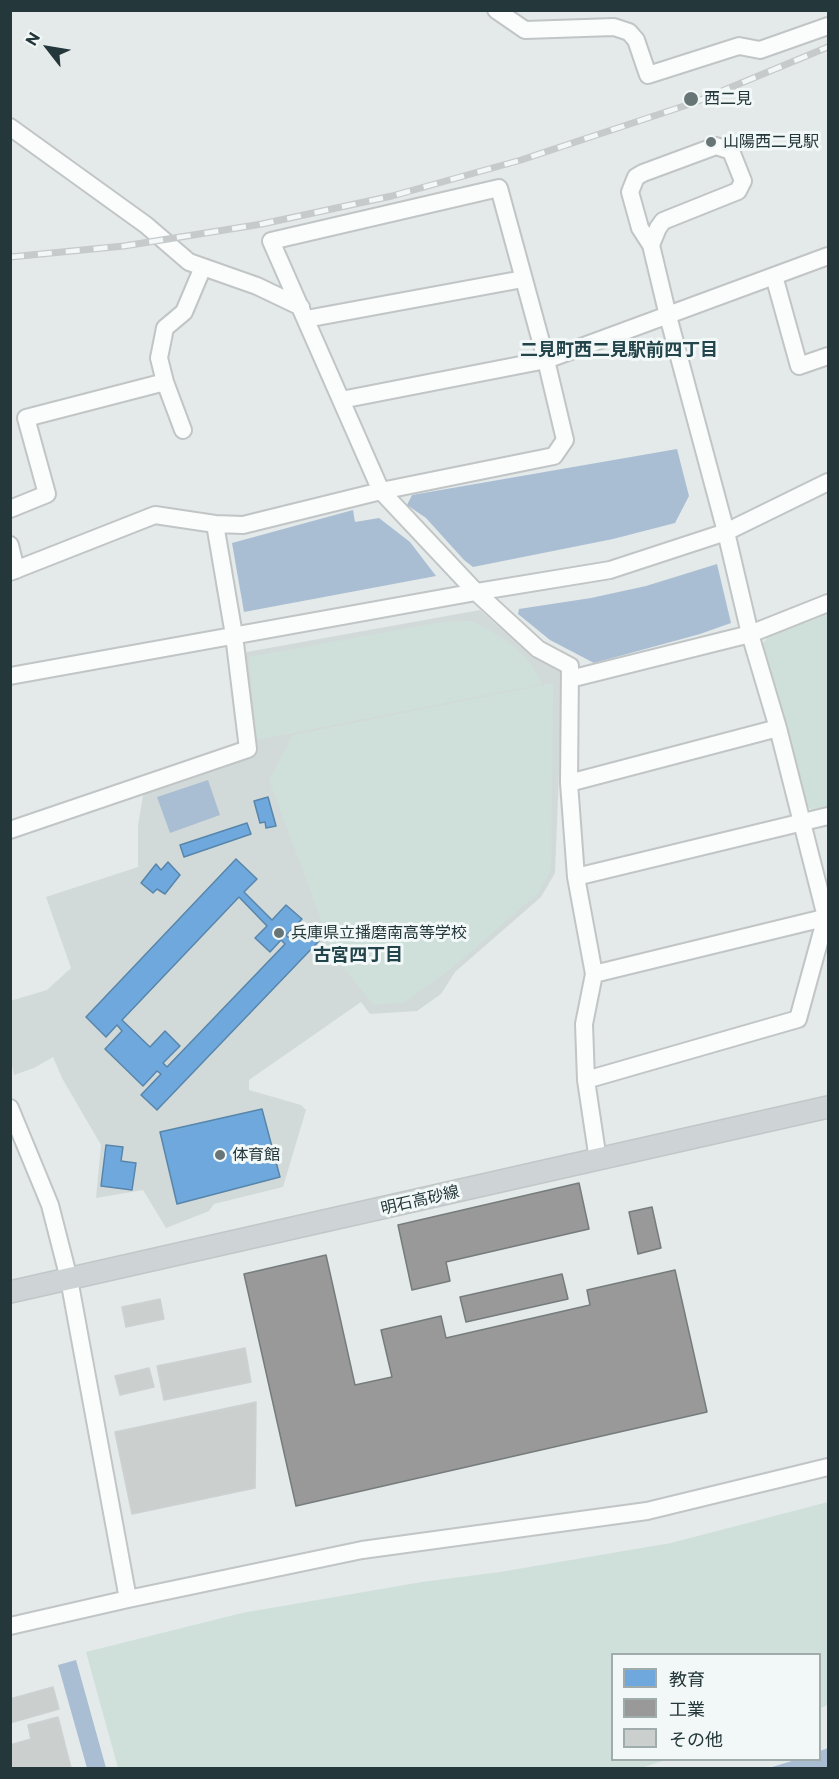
<!DOCTYPE html>
<html>
<head>
<meta charset="utf-8">
<style>
  body { margin:0 }
  #map { position:relative; width:839px; height:1779px; overflow:hidden; background:#e4e9e9; font-family:Commissioner,"Noto Sans JP",sans-serif }
  canvas { display:block }
  .frame { position:absolute; inset:0; border:12px solid #24373a; pointer-events:none }
  .legend { position:absolute; left:611px; top:1653px; width:210px; height:108px; box-sizing:border-box; background:#f2f8f7; border:2px solid #a0abab; margin:0; padding:8px 10px; list-style:none; font-size:18px; color:#24373a }
  .legend li { display:flex; align-items:center; gap:12px; height:30px }
  .legend b { width:30px; border:2px solid #a0abab }
  .north { position:absolute; left:18px; top:18px; width:60px; height:60px; -webkit-text-stroke:4px #f2f8f7; paint-order:stroke; rotate:301deg; font-size:16px; font-weight:700; line-height:24px; text-align:center; color:#24373a }
  .north::after { content:''; display:block; margin:auto; width:21px; height:27px; background:#24373a; clip-path:polygon(50% 0,100% 100%,50% 72%,0 100%) }
</style>
</head>
<body>
<div id="map">
<canvas width="839" height="1779"></canvas>
<div class="frame"></div>
<ul class="legend">
<li><b style="height:16px;background:#6fa8dc"></b>教育</li>
<li><b style="height:16px;background:#999"></b>工業</li>
<li><b style="height:16px;background:#cbd0cf"></b>その他</li>
</ul>
<div class="north">N</div>
</div>
<script>
const ctx = document.querySelector('canvas').getContext('2d');
ctx.lineJoin = 'round';
function paint(path, color) { ctx.fillStyle = color; ctx.fill(path, 'evenodd'); }
function strokePath(path, color, width, dash) { ctx.strokeStyle = color; ctx.lineWidth = width; ctx.lineCap = dash ? 'butt' : 'round'; ctx.setLineDash(dash || []); ctx.stroke(path); }
function write(font, color, halo, rows, align = 'center') {
  ctx.font = font + ' Commissioner,"Noto Sans JP",sans-serif'; ctx.lineWidth = 6; ctx.setLineDash([]); ctx.textBaseline = 'middle'; ctx.strokeStyle = halo; ctx.fillStyle = color; for (const [text, x, y, turn = 0] of rows) {
    ctx.save(); ctx.translate(x, y); ctx.rotate((+turn || 0) * Math.PI / 180); ctx.textAlign = isNaN(turn) ? turn : align; if (halo) ctx.strokeText(text, 0, 0); ctx.fillText(text, 0, 0); ctx.restore();
  }
}
paint(new Path2D(`
  M480 610 529 653 563 671 555 873 541 897 455 972 441 994 417 1011 370 1014 361 1002 249 1080V1090L301 1105 306 1110 283 1187 214 1204 209 1211 166 1228 143 1190 96 1198 101 1145 62 1078 53 1057 34 1068 14 1075 11 1060 10 1001 47 990 71 968 46 897 138 867V825L144 790 254 752 241 653Z`), '#d2dad9');
paint(new Path2D(`
  M828 611V807L813 811 807 806 761 646 769 635Z
  M472 621C503 638 527 649 542 684L257 740 249 657 443 622Z
  M553 683 551 869 538 893 453 967 405 1002 374 1005 336 959 269 780 293 735Z
  M828 1502V1705L820 1708V1654H612V1760H666L641 1768H118L86 1652 242 1613 422 1582 500 1572 671 1543Z`), '#cfe0db');
paint(new Path2D(`
  M677 449 689 496 675 523 613 539 473 567 464 560 426 518 407 505 412 495Z
  M353 510 355 522 379 518 410 542 436 576 244 612 232 543Z
  M717 564 731 623 700 634 594 663 550 640 518 614 519 609 591 598 646 586Z
  M208 780 220 815 170 833 157 797Z
  M76 1660 106 1768H87L58 1665Z
  M828 1748V1768H769L795 1760H820V1751Z`), '#a9bed3');
const schools = new Path2D(`
  M268 797 276 826 266 828 265 822 260 823 254 801Z
  M247 823 251 834 184 857 180 845Z
  M236 859 257 879 244 892 272 920 286 905 302 919 286 935 290 939 303 925 319 941 157 1110 141 1095 161 1074 157 1071 143 1086 105 1049 122 1031 117 1025 106 1037 86 1017ZM239 897 267 926 255 938 270 952 281 940 285 944 167 1067 163 1063 180 1046 165 1031 150 1047 122 1020Z
  M168 862 180 875 165 894 157 889 153 893 141 883 156 864 161 870Z
  M262 1109 280 1177 177 1204 160 1132Z
  M106 1145 123 1147 121 1161 136 1163 132 1190 101 1186Z`);
paint(schools, '#6fa8dc');
strokePath(schools, '#5886ab', 1.5);
const industry = new Path2D(`
  M579 1183 589 1229 446 1262 450 1281 412 1290 398 1225Z
  M652 1207 661 1248 638 1254 629 1212Z
  M326 1255 355 1385 392 1377 381 1330 441 1316 446 1338 590 1305 587 1290 675 1270 707 1412 296 1506 244 1274Z
  M562 1274 568 1299 466 1322 460 1297Z`);
paint(industry, '#999');
strokePath(industry, '#767c7c', 1.5);
const building = new Path2D(`
  M160 1299 164 1319 126 1327 122 1307Z
  M245 1348 251 1382 164 1400 157 1366Z
  M149 1368 154 1387 120 1395 115 1376Z
  M256 1402 255 1488 132 1514 115 1432Z
  M53 1687 59 1709 10 1723V1699Z
  M58 1717 71 1768H10V1745L31 1739 28 1725Z`);
paint(building, '#cbd0cf');
strokePath(building, '#cdd1d1', 1.5);
const minor = new Path2D(`
  M496 10 525 30 614 27 629 32 636 40 648 75 739 46 760 50 828 26
  M10 127 146 225 189 262 257 286 301 307
  M774 276 799 366 828 356
  M306 319 523 279
  M341 400 546 360 828 256
  M183 430 165 382 159 358 165 328 184 312 203 267
  M10 509 47 494 26 418 165 382
  M10 545 16 570
  M10 572 155 515 215 524
  M10 676 476 592 610 570 726 532 828 482
  M570 679 750 634 828 603
  M569 783 778 728
  M10 830 248 749 234 635 215 524 243 525 381 491 554 456 565 440 546 360 499 188 271 241 381 491 476 592 538 649 570 666 569 783 576 877 594 974 584 1024 586 1080 598 1160
  M576 877 828 816
  M594 974 828 917
  M586 1080 798 1019 826 917 778 728 750 634 726 532 668 316 651 245 640 228 630 192 636 177 643 173 716 146 731 151 743 181 738 191 663 221 658 228 651 245
  M10 1108 50 1205 69 1279 128 1599
  M10 1626 128 1599 362 1550 647 1511 828 1467`);
const major = new Path2D(`
  M10 1292 828 1107`);
strokePath(minor, '#c1c5c6', 20);
strokePath(major, '#c1c7c8', 24);
strokePath(minor, '#fbfcfc', 16);
strokePath(major, '#ced4d5', 21);
const rail = new Path2D(`
  M10 257 124 246 262 224 392 196 521 160 693 103 828 47`);
strokePath(rail, '#c7caca', 7);
strokePath(rail, '#f2f8f7', 4.5, [14]);
for (const [x, y, r, color] of [
  [691,99,8,"#677577"],
  [711,142,6,"#677577"],
  [279,933,6,"#677577"],
  [220,1155,6,"#677577"]
]) { const dot = new Path2D(); dot.arc(x, y, r, 0, 2 * Math.PI); ctx.fillStyle = color; ctx.fill(dot); strokePath(dot, '#f2f8f7', 2); }
write('16px', '#24373a', '#f2f8f7', [
  ["西二見",704,99],
  ["山陽西二見駅",723,142],
  ["兵庫県立播磨南高等学校",291,933],
  ["体育館",232,1155]
], 'left');
write('16px', '#24373a', '#f2f8f7', [
  ["明石高砂線",420,1200,-13]
]);
write('bold 18px', '#22444a', '#f2f8f7', [
  ["二見町西二見駅前四丁目",619,350],
  ["古宮四丁目",358,955]
]);
</script>
</body>
</html>
